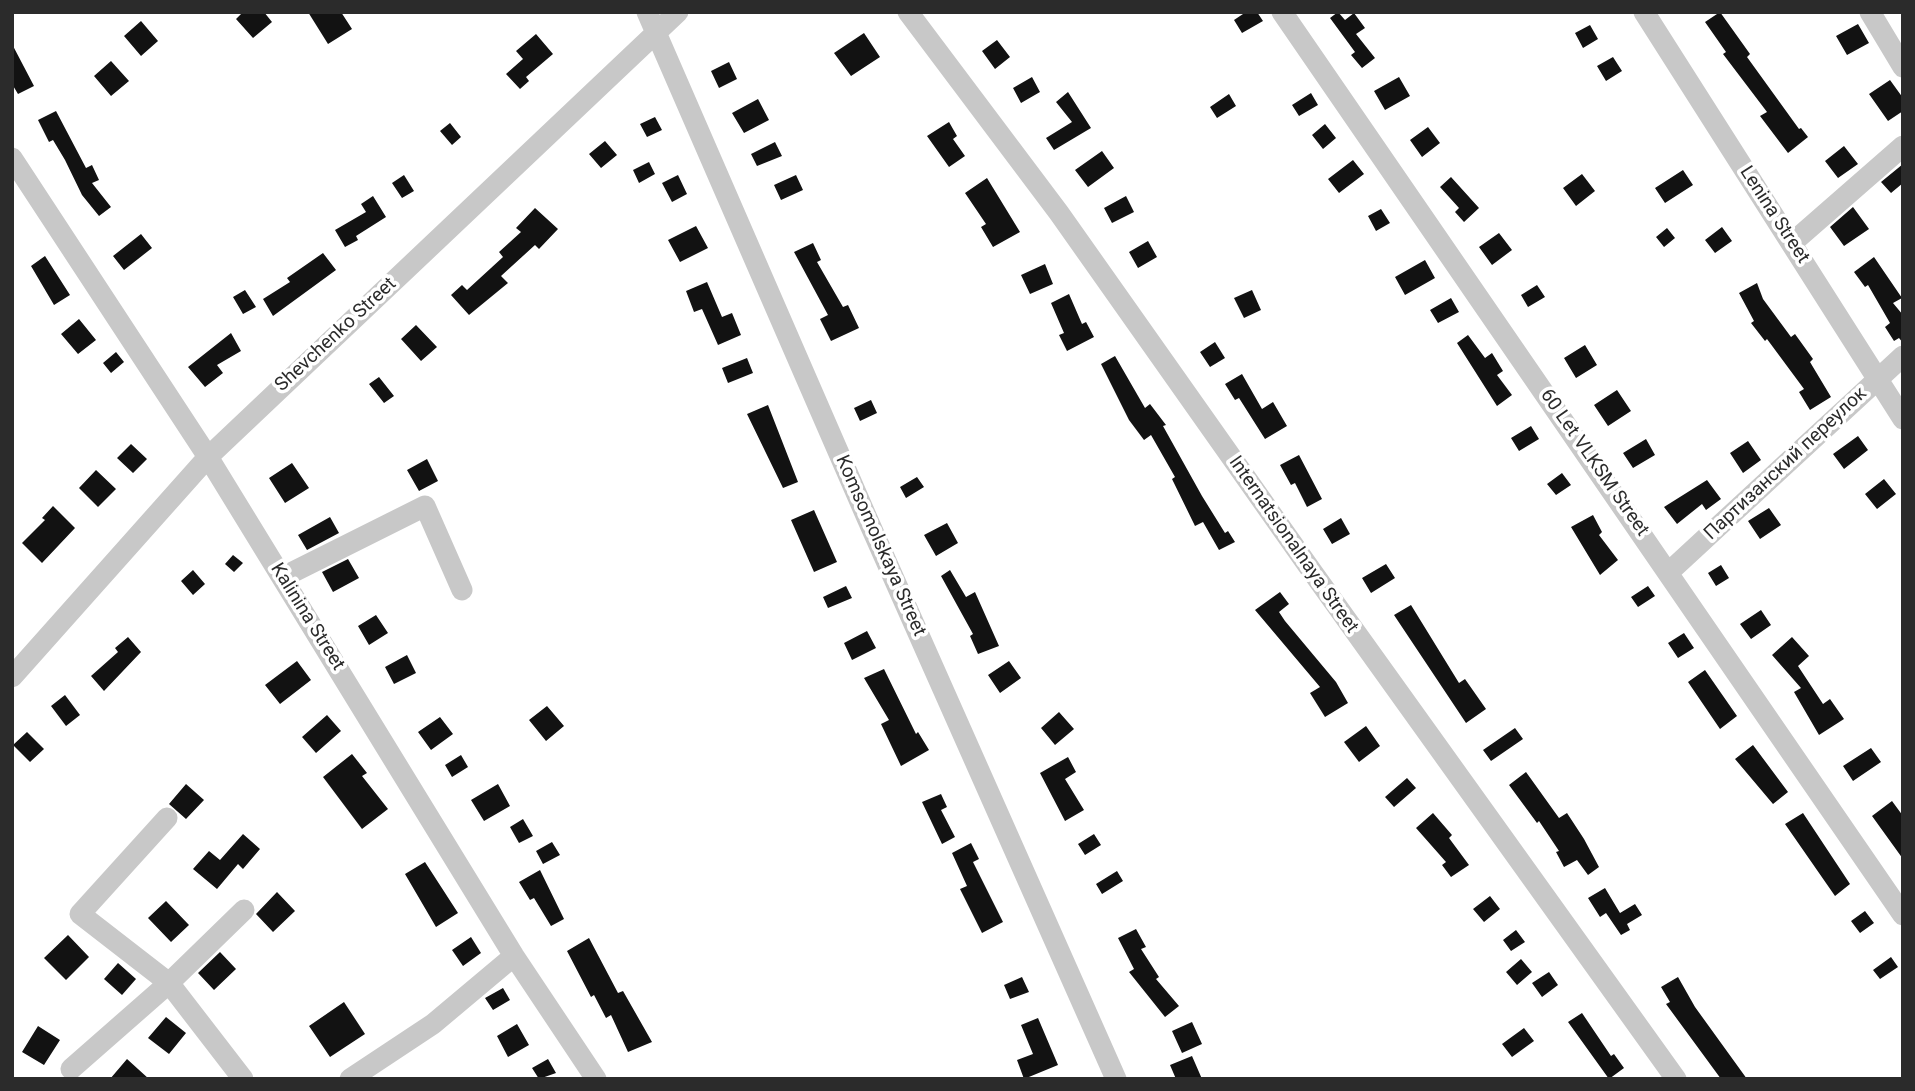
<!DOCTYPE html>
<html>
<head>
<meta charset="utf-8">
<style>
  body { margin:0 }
  #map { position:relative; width:1915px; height:1091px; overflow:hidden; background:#fff; font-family:Roboto,sans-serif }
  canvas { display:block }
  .frame { position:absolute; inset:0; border:14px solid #2b2b2b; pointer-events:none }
</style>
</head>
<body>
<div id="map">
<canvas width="1915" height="1091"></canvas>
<div class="frame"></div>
</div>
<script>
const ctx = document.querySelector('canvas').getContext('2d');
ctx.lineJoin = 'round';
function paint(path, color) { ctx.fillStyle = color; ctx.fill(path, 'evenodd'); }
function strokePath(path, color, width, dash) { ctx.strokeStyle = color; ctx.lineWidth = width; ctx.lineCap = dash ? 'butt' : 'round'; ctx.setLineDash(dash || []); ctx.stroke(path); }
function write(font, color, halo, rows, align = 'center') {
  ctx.font = font + ' Roboto,sans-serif'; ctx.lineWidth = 7; ctx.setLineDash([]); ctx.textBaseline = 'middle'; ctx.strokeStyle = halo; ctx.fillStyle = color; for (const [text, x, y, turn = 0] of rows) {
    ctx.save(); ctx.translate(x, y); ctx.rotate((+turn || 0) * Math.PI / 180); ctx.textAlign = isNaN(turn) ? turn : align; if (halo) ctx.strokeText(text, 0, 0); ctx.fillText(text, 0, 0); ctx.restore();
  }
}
paint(new Path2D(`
  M243 12H264L272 22 253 38 236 19Z
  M308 12H341L352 29 328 44Z
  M1246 12H1257L1263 21 1242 33 1234 20Z
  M1338 12 1345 20 1354 13 1365 28 1356 34 1375 58 1362 68 1351 55 1355 52 1330 18Z
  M1720 12 1750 54 1747 57 1799 129 1801 128 1808 137 1788 153 1760 116 1767 112 1723 54 1726 52 1705 22Z
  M141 21 158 41 141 56 124 36Z
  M1858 24 1869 43 1847 55 1836 36Z
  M1590 25 1598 39 1583 48 1575 33Z
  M864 33 880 57 851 76 834 53Z
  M536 34 553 54 526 77 529 81 520 89 506 74 523 59 516 51Z
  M997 40 1010 57 995 69 982 51Z
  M12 44 34 86 18 94 12 84Z
  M1613 57 1622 71 1606 81 1597 66Z
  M111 61 129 81 111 96 94 76Z
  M729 62 737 79 719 88 711 71Z
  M1032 77 1040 92 1021 103 1013 88Z
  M1399 77 1410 96 1385 110 1374 91Z
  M1890 80 1903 98V111L1888 121 1869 94Z
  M1068 92 1091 128 1054 150 1046 138 1072 122 1056 102Z
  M1311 93 1318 105 1299 116 1292 105Z
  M1229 94 1236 106 1217 118 1210 107Z
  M758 99 769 120 744 133 732 113Z
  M56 111 86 168 92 165 99 180 92 183 111 207 99 216 82 195 65 160 53 140 49 142 38 120Z
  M655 117 662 130 647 137 640 124Z
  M949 122 957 136 953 139 965 156 949 167 927 136Z
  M450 123 461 137 452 145 440 131Z
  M1325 124 1336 138 1323 149 1312 135Z
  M1428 127 1440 143 1422 157 1410 140Z
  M605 141 617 155 601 168 589 154Z
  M775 142 782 156 757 166 751 154Z
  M1844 146 1858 164 1838 178 1825 161Z
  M1102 151 1114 168 1088 187 1075 170Z
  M1353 160 1364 174 1339 193 1328 179Z
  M649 162 655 174 639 183 633 170Z
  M1903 164V183L1891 193 1881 182Z
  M1683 170 1693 185 1665 203 1655 188Z
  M1582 174 1595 191 1576 206 1563 188Z
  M404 175 414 191 402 198 392 183Z
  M678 175 687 194 672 202 662 183Z
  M796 175 803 190 781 200 774 185Z
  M1451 177 1479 208 1464 222 1455 212 1459 208 1440 187Z
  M987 178 1020 232 993 247 981 227 986 224 965 193Z
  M373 196 386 217 356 236 358 240 345 247 335 230 366 212 361 204Z
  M1126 196 1134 212 1112 223 1104 208Z
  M1853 207 1869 229 1844 246 1830 227Z
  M535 208 558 229 539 249 535 245 501 276 508 283 469 315 451 295 462 285 467 290 503 257 499 252 521 232 516 228Z
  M1381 209 1390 223 1376 231 1368 216Z
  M696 226 708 248 680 262 668 240Z
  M1722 227 1732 241 1715 253 1705 240Z
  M1667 228 1675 238 1664 247 1656 237Z
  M1499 233 1512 250 1492 265 1479 247Z
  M141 234 152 248 124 270 113 256Z
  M1148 241 1157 257 1138 268 1129 252Z
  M813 243 821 260 817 262 843 307 848 305 859 328 831 341 820 319 828 315 794 252Z
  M323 253 336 270 273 316 263 299 290 282 287 278Z
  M45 256 70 295 54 305 31 266Z
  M1874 257 1902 298 1893 303 1903 315V343L1899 338 1894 341 1885 327 1890 323 1868 285 1865 287 1854 272Z
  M1425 260 1435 278 1405 295 1395 277Z
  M1045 264 1053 284 1030 294 1021 275Z
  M707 282 722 317 732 313 741 335 718 345 702 309 694 312 686 291Z
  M1757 283 1763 299 1791 337 1795 334 1813 359 1810 362 1831 397 1810 410 1799 392 1804 389 1767 339 1765 341 1751 323 1754 321 1739 293Z
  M1537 285 1545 297 1528 307 1521 295Z
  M245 290 256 307 243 314 233 297Z
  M1252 290 1261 310 1244 318 1234 298Z
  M1069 294 1082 324 1086 322 1094 337 1067 351 1059 335 1064 333 1051 303Z
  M1451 298 1459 312 1438 323 1430 310Z
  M79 319 96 340 78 354 61 334Z
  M416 325 437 347 421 361 401 339Z
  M231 333 241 351 217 365 223 373 205 387 188 367Z
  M1468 335 1485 358 1492 353 1503 371 1497 375 1512 395 1497 406 1457 343Z
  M1215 342 1225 358 1210 367 1200 352Z
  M1585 345 1597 365 1576 378 1564 358Z
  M116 352 124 362 111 373 103 363Z
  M1115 356 1145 408 1150 404 1166 425 1163 426 1202 496 1225 533 1228 531 1235 542 1219 550 1203 522 1195 526 1172 479 1175 477 1151 435 1144 440 1129 420 1101 364Z
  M747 358 753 373 728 383 722 368Z
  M1242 374 1262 409 1273 402 1287 426 1265 439 1239 398 1235 400 1225 384Z
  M379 377 394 396 384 403 369 384Z
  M1617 390 1631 411 1608 426 1594 405Z
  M871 400 877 413 860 421 854 408Z
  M768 405 798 482 783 488 747 414Z
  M1531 426 1539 439 1519 451 1511 438Z
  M1858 436 1868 450 1844 469 1833 454Z
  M1646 439 1655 455 1633 468 1623 453Z
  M1748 441 1761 460 1743 473 1730 453Z
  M131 444 147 459 133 473 117 458Z
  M1299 455 1322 499 1307 507 1295 483 1291 485 1280 465Z
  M427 459 438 481 419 491 407 470Z
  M292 463 309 488 285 503 269 478Z
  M96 470 116 489 98 507 79 488Z
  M1562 473 1571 485 1556 495 1547 484Z
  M917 477 924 487 906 498 900 487Z
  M1884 479 1896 494 1877 509 1865 494Z
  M1707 480 1721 499 1706 510 1702 504 1677 524 1664 507Z
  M53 506 75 528 42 563 22 543 45 520 42 518Z
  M1769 508 1781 525 1760 539 1748 521Z
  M814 510 837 562 814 572 791 520Z
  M1593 515 1602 532 1599 535 1618 560 1600 575 1571 527Z
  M330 517 339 533 307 550 298 535Z
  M1341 518 1350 534 1332 544 1323 529Z
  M947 523 958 543 936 556 924 535Z
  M233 555 243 563 234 572 225 564Z
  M348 559 359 578 333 592 322 572Z
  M1386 564 1395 578 1371 593 1362 578Z
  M1721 565 1729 578 1716 586 1708 573Z
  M193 570 205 584 193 595 181 581Z
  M950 570 966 597 975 592 999 646 978 654 970 636 973 634 941 576Z
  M846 586 852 598 828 608 823 597Z
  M1648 586 1655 596 1638 607 1631 597Z
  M1280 592 1289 604 1279 612 1285 621 1336 682 1348 703 1325 717 1310 693 1320 687 1255 610Z
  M1411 605 1459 683 1465 679 1486 709 1466 723 1394 615Z
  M1761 610 1771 625 1751 639 1740 624Z
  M376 615 388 633 369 645 358 626Z
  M867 631 876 648 852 660 844 643Z
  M1684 633 1694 648 1678 658 1668 643Z
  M128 637 141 652 104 691 91 676 118 652 115 648Z
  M1792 637 1809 656 1798 666 1823 704 1830 699 1844 719 1819 735 1794 692 1801 688 1772 655Z
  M407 655 416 673 394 684 385 667Z
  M297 661 311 680 280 704 265 685Z
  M1009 661 1021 678 1000 693 988 675Z
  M884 669 916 734 918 732 929 750 901 766 881 724 889 720 864 678Z
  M1705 670 1737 716 1720 729 1688 682Z
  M65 695 80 715 66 726 51 706Z
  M547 706 564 726 546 741 529 720Z
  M1059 712 1074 729 1055 745 1041 728Z
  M327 715 341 731 316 753 302 737Z
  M440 717 453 734 431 750 418 732Z
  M1366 726 1380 746 1359 762 1344 742Z
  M1515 728 1523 739 1491 761 1483 750Z
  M27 732 44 749 30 762 13 745Z
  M1753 745 1788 792 1773 804 1735 759Z
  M1871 748 1881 762 1853 781 1843 766Z
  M352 754 367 773 362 776 388 809 362 829 323 777Z
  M461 755 468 767 452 777 445 765Z
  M1068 757 1076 772 1065 779 1084 810 1065 821 1040 773Z
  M1526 772 1559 818 1567 813 1584 839 1599 867 1588 875 1577 860 1564 867 1556 852 1559 851 1539 821 1537 823 1509 785Z
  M1407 778 1416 788 1394 807 1385 797Z
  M186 784 204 800 186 819 169 804Z
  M498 784 510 806 484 821 471 800Z
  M941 794 947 807 941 810 955 837 942 844 922 802Z
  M1892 801 1903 816V859L1872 816Z
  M1433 813 1452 835 1449 838 1469 865 1451 877 1442 865 1446 862 1416 828Z
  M1803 813 1850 884 1835 896 1785 824Z
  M523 819 533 836 519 843 510 827Z
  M243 834 260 849 243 869 238 864 217 889 193 869 209 851 220 860Z
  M1094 834 1101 845 1085 855 1078 844Z
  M552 842 560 855 543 864 536 851Z
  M971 843 979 859 973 862 1003 922 982 933 960 889 967 886 952 853Z
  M425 862 458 913 436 927 405 874Z
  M540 870 564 919 551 926 534 898 530 900 519 882Z
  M1117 871 1123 881 1102 894 1096 884Z
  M1605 888 1620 913 1635 904 1642 915 1627 924 1630 930 1621 935 1606 913 1600 917 1588 898Z
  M277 892 295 911 273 932 256 914Z
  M1490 896 1500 909 1484 922 1473 909Z
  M166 901 189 925 171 942 148 918Z
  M1865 911 1874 923 1860 933 1851 921Z
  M1136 929 1146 947 1141 949 1159 977 1156 979 1179 1006 1165 1017 1129 972 1134 969 1118 938Z
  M1516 930 1525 942 1511 951 1503 940Z
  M68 935 89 957 66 980 44 958Z
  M471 937 481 953 463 966 452 950Z
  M589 938 618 993 623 991 652 1042 628 1052 611 1015 606 1018 594 995 591 997 567 951Z
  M220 952 236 969 214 990 198 973Z
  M1891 957 1898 967 1880 979 1873 970Z
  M1521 959 1532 972 1517 985 1506 972Z
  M118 963 136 979 122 995 104 979Z
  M1549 972 1558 985 1542 997 1532 983Z
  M1022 977 1029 992 1010 999 1004 985Z
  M1678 977 1695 1007 1747 1079H1721L1666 1004 1670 1002 1661 987Z
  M503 988 510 1000 493 1010 485 998Z
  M344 1002 365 1034 330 1057 309 1026Z
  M1582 1013 1611 1056 1614 1054 1624 1068 1609 1079 1568 1022Z
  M166 1017 186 1033 169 1054 148 1038Z
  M1038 1018 1058 1065 1024 1079 1017 1060 1033 1054 1021 1025Z
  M1192 1022 1202 1044 1182 1053 1172 1031Z
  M517 1024 529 1045 508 1057 497 1036Z
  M38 1026 60 1040 44 1065 22 1052Z
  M1524 1028 1534 1041 1512 1057 1502 1044Z
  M1192 1056 1202 1079H1176L1170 1065Z
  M127 1059 149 1079H110Z
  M548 1059 556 1073 539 1079 532 1068Z`), '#121212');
strokePath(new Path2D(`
  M647 12 867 518 1116 1079
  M908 12 1059 213 1311 570 1676 1079
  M1282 12 1903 915
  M1644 12 1903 419
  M1870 12 1903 67
  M12 158 208 457 514 956 596 1079
  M1792 243 1903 146
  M1669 572 1903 356
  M283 577 425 506 462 590
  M12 677 208 457 678 12
  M167 818 80 914 169 983 243 1079
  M71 1069 169 983 244 910
  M350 1079 433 1024 514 956`), '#c8c8c8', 21);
write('19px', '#2b2b2b', '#fff', [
  ["Lenina Street",1774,215,57],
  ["Shevchenko Street",336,335,-43],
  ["60 Let VLKSM Street",1594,463,55],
  ["Партизанский переулок",1786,464,-43],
  ["Internatsionalnaya Street",1293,545,55],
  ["Komsomolskaya Street",880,546,66],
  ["Kalinina Street",307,617,58]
]);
</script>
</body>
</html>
